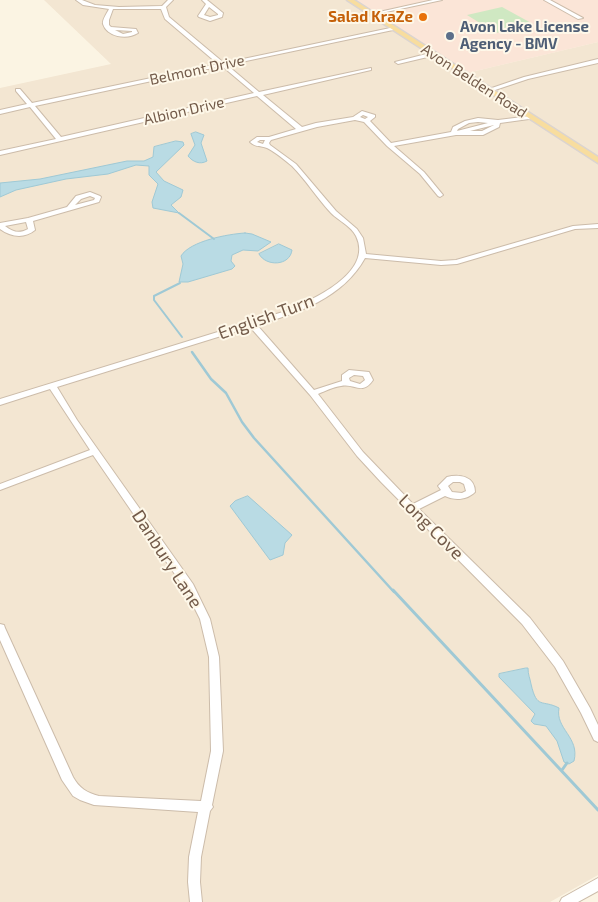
<!DOCTYPE html>
<html>
<head>
<meta charset="utf-8">
<style>
  body { margin:0 }
  canvas { display:block; background:#fbf4e3 }
</style>
</head>
<body>
<canvas width="598" height="902"></canvas>
<script>
const ctx = document.querySelector('canvas').getContext('2d');
ctx.lineJoin = 'round';
function paint(path, color) { ctx.fillStyle = color; ctx.fill(path, 'evenodd'); }
function strokePath(path, color, width, dash) { ctx.strokeStyle = color; ctx.lineWidth = width; ctx.lineCap = dash ? 'butt' : 'round'; ctx.setLineDash(dash || []); ctx.stroke(path); }
function write(font, color, halo, rows, align = 'center') {
  ctx.font = font + ' "Exo 2",sans-serif'; ctx.lineWidth = 4; ctx.setLineDash([]); ctx.textBaseline = 'middle'; ctx.strokeStyle = halo; ctx.fillStyle = color; for (const [text, x, y, turn = 0] of rows) {
    ctx.save(); ctx.translate(x, y); ctx.rotate((+turn || 0) * Math.PI / 180); ctx.textAlign = isNaN(turn) ? turn : align; if (halo) ctx.strokeText(text, 0, 0); ctx.fillText(text, 0, 0); ctx.restore();
  }
}
paint(new Path2D(`
  M44 0H346L598 164V875L550 902H0V88L111 64Z
  M598 42V157L467 73Z`), '#f3e6d2');
paint(new Path2D(`
  M355 0H598V42L467 73Z`), '#fbe5d7');
paint(new Path2D(`
  M502 7 533 24 496 33 467 15Z`), '#cfe8c2');
const water = new Path2D(`
  M196 132 204 135 201 143 207 161C200 165 193 162 188 156L195 145 191 134Z
  M176 141 183 142 184 145 156 172 164 181 183 190 181 197 171 205 179 213 153 208 152 202 158 184 149 175V166L136 165 108 174 66 179 16 190 0 197V183L40 179 127 161H144L153 157 154 147Z
  M245 233 252 234 271 242 258 251 243 250 232 255 231 261 235 266 232 269 188 282H179L183 264 181 256C190 241 228 234 245 233Z
  M279 244 292 250C290 266 266 267 259 254Z
  M248 496 292 535 285 543 283 555 270 560 230 506 235 501Z
  M526 668H528C528 675 530 678 531 684 537 710 542 699 559 708 555 729 580 737 574 761L569 764 564 762 557 741 546 726 534 724 531 721 535 714 499 677V674Z`);
paint(water, '#b9dbe4');
strokePath(water, '#9fc9d5', 1);
strokePath(new Path2D(`
  M179 213 214 239
  M180 283 154 296V300L182 337`), '#9fc9d5', 2);
strokePath(new Path2D(`
  M192 352 211 379 226 393 242 422 254 438 394 592`), '#9fc9d5', 2.5);
strokePath(new Path2D(`
  M393 590 598 810
  M562 770 567 763`), '#9fc9d5', 3);
const minor = new Path2D(`
  M76 0H82L95 5 119 7 162 6 168 0H173L166 7 169 17 224 63 395 27V29L393 30 227 65 259 92 371 68V70L263 95 302 127 316 123 353 117 362 111 375 115V117L370 121 391 143 451 132 453 127 465 121 478 118 498 120 531 116 532 117 529 119 500 123 499 127 483 135H456L394 146 424 172 443 195 440 197 438 196 420 174 387 146 364 122 355 120 317 127 271 140 269 143 270 145 296 164 336 211 357 229 363 238 366 254 441 261 456 260 573 226 598 224V228L575 229 457 264 441 265 365 258C343 298 298 313 257 325L314 390 342 381V375L349 370 369 372 373 380C362 396 355 383 341 386 333 387 325 391 318 394L363 452 413 504 441 490 438 486 447 477C459 474 475 476 475 492 467 500 455 501 445 496L419 509 530 618 563 661 590 708 598 725V742L594 740 581 713 555 667 522 624 381 482 357 456 310 395 250 327 57 387 77 420 193 584 210 619 219 657 223 751 212 805 213 807 210 811 201 857 200 882 202 902H190L188 882 189 857 198 812 94 805 80 800 73 796 62 780 0 640V624L4 625 5 628 73 777C79 788 87 793 99 796L201 801 211 751 209 657 200 619 185 589 93 455 0 490V484L90 450 50 389 0 405V399L286 311C312 300 374 273 356 236 351 226 339 221 331 213 317 198 306 180 292 166 286 161 274 151 267 148 260 145 256 148 250 142L257 137H269L296 129 257 96 0 155V151L56 139 30 107 0 114V110L27 104 16 91V89H20L32 103 218 64 165 19 161 9H113L109 20V25L111 27 136 29 138 33C127 40 107 37 103 24 102 20 107 13 109 9L83 5ZM115 30 132 31V32L123 34ZM222 66 254 93 61 137 35 106ZM363 115 368 117 365 119 360 117ZM478 122 488 123 457 131 458 129 469 123ZM494 125 482 131H470ZM260 140H265L263 144 257 142ZM354 375 363 376 365 380 360 384 350 381 349 378ZM453 482H460L464 484 466 491 462 493 452 492 448 486Z
  M202 0H207L223 13 222 17 210 21 199 17 198 16 206 4ZM209 7 218 14V15L210 17 204 15Z
  M433 0H442L372 15 370 14Z
  M544 0H550L583 18 578 19Z
  M434 52 436 53V55L398 64 395 62Z
  M598 59V63L528 79 489 92 486 90 524 77Z
  M90 192 100 196 101 197 99 202 33 221 35 230C24 239 11 237 0 229V223L28 218 67 207 76 196ZM90 196 95 198 94 200 75 205 81 199ZM26 222 28 229C19 234 13 232 5 226Z
  M598 878V891L578 902H560L562 898Z`);
const major = new Path2D(`
  M347 0H354L598 157V163Z`);
strokePath(minor, '#ccbcaa', 2);
strokePath(major, '#dbd4d0', 3);
paint(minor, '#fff');
paint(major, '#f8dd9e');
for (const [x, y, r, color] of [
  [423,17,5,"#e8710a"],
  [450,36,5,"#5c6f8a"]
]) { const dot = new Path2D(); dot.arc(x, y, r, 0, 2 * Math.PI); ctx.fillStyle = color; ctx.fill(dot); strokePath(dot, '#fef8e9', 2); }
write('bold 15px', '#c56008', '#fef8e9', [
  ["Salad KraZe",413,17]
], 'right');
write('bold 15px', '#4e5e75', '#fef8e9', [
  ["Avon Lake License",460,27],
  ["Agency - BMV",460,44]
], 'left');
write('15px', '#735b4a', '#fef8e9', [
  ["Belmont Drive",197,70,-12],
  ["Avon Belden Road",474,81,33],
  ["Albion Drive",184,111,-13]
]);
write('18px', '#735b4a', '#fef8e9', [
  ["English Turn",266,317,-20],
  ["Long Cove",431,527,45],
  ["Danbury Lane",167,559,57]
]);
</script>
</body>
</html>
